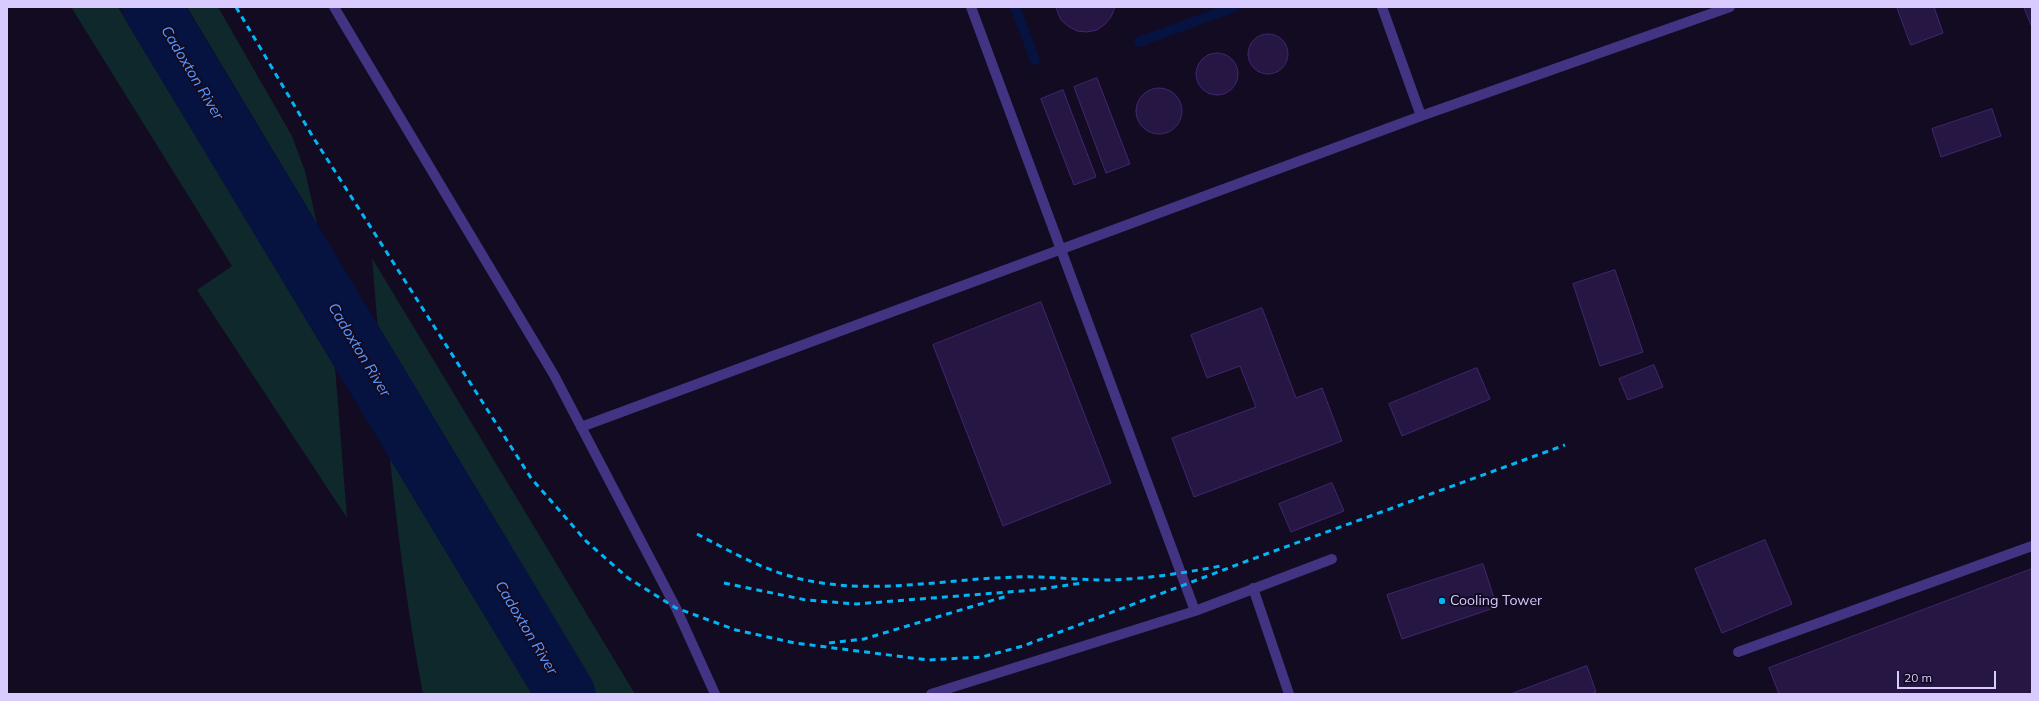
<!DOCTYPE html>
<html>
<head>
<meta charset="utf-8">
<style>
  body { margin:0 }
  #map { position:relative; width:2039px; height:701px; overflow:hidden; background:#130b21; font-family:Mulish,sans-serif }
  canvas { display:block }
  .frame { position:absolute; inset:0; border:8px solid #d9cbff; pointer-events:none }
  .scale { position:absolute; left:1897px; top:671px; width:99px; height:18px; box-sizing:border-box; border:2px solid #d9cbff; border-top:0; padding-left:5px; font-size:12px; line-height:14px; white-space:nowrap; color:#d9cbff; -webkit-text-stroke:3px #130b21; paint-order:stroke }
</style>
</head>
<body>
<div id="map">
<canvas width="2039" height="701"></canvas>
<div class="frame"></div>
<div class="scale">20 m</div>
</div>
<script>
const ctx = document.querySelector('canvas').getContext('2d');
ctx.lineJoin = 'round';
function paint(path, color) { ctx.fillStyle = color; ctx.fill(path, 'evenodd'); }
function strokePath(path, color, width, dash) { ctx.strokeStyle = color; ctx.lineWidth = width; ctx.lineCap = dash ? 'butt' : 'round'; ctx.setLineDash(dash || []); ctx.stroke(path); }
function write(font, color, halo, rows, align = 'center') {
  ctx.font = font + ' Mulish,sans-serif'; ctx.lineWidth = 4; ctx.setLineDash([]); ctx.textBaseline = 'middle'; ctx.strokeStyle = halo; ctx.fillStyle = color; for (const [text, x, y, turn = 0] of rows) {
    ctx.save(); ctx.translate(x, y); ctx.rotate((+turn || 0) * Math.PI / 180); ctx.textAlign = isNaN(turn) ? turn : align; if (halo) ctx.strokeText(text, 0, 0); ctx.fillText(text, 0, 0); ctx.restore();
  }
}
paint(new Path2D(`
  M71 7H118L335 367 347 518 197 290 232 266Z
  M187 7H218L292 136 305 171 317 224Z
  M372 258 635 694H423C396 550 384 404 372 258Z`), '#0e282b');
strokePath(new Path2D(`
  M1015 7 1035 60
  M1139 42 1234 7`), '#06123f', 10);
strokePath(new Path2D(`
  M152 7 566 694`), '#06123f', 59);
const building = new Path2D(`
  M1056 7H1115L1111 17 1105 24 1097 30 1087 32 1077 31 1068 26 1061 20Z
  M1897 7H1934L1943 33 1911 45Z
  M2024 7H2032V27Z
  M1248 54a20 20 0 1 1 40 0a20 20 0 1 1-40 0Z
  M1196 74a21 21 0 1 1 42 0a21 21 0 1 1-42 0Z
  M1097 78 1130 164 1106 173 1074 87Z
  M1136 111a23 23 0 1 1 46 0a23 23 0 1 1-46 0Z
  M1063 90 1096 177 1074 185 1041 99Z
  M1992 109 2001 136 1941 157 1932 129Z
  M1615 270 1643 352 1600 366 1573 284Z
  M1041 302 1111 483 1003 526 933 345Z
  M1262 308 1296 398 1322 388 1342 441 1194 497 1172 438 1256 407 1240 366 1207 378 1191 335Z
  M1654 365 1663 387 1628 400 1619 379Z
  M1477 368 1490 399 1402 436 1389 404Z
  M1332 483 1344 511 1291 532 1279 504Z
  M1765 540 1792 604 1722 633 1695 569Z
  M1483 564 1497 607 1402 639 1387 595Z
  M2032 569V694H1779L1769 668Z
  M1587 666 1596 692 1591 694H1511Z`);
paint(building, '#261643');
strokePath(building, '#412771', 1);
strokePath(new Path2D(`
  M334 7 554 375 676 608 715 694
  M971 7 1195 611
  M1382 7 1421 116
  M581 427 1421 116 1730 7
  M1253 588 1289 694
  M1738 652 2032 546
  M931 694 1195 611 1332 559`), '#433383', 10);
strokePath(new Path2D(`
  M236 7 313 137 531 478 586 541 628 578 676 608 736 630 795 643 928 660 982 657 1023 646 1247 561 1565 445
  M697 534C728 550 759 568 793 577 866 597 942 579 1016 577 1047 576 1077 580 1107 580 1146 579 1183 573 1221 566
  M724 583 806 600 856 604 1034 590 1082 583
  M829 643 864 639 1007 596`), '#00b6f6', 3, [6, 5]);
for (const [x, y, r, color] of [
  [1442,601,4,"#00b6f6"]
]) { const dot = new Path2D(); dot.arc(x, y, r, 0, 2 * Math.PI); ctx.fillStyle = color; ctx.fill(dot); strokePath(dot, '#130b21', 1.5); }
write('14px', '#d9cbff', '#130b21', [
  ["Cooling Tower",1450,601]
], 'left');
write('italic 15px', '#5998ff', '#130b21', [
  ["Cadoxton River",192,73,59],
  ["Cadoxton River",359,350,59],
  ["Cadoxton River",526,628,59]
]);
</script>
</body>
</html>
